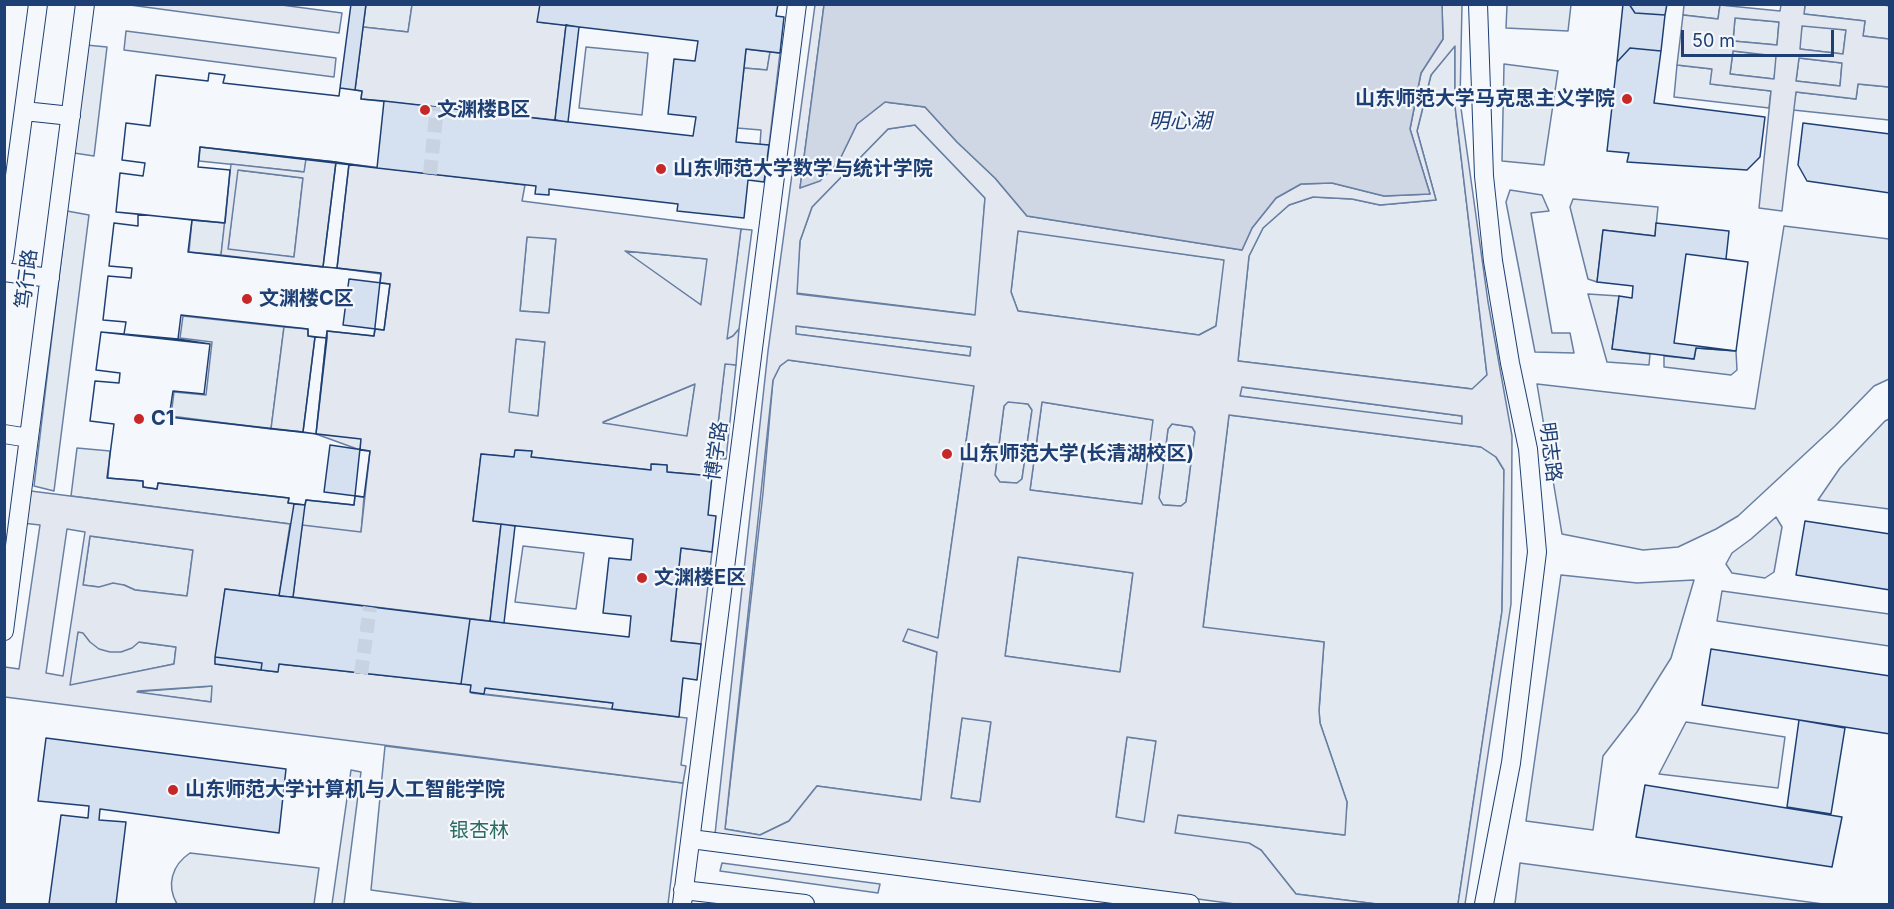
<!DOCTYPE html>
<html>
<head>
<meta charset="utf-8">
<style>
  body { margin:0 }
  #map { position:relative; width:1894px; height:909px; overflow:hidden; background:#f4f7fb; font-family:Inter,sans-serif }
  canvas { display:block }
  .frame { position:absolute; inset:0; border:6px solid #1d3f73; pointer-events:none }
  .scale { position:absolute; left:1681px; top:30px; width:153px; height:27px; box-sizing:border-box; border:3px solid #1d3f73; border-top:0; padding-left:8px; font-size:18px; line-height:21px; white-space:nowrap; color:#1d3f73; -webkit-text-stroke:4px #f4f7fb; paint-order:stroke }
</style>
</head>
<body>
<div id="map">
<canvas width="1894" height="909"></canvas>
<div class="frame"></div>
<div class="scale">50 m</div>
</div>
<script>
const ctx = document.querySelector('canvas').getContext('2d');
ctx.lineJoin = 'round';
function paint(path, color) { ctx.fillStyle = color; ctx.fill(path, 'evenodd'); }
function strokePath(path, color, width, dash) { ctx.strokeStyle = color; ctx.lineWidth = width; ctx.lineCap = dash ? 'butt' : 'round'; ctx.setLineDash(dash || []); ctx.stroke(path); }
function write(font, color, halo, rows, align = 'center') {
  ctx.font = font + ' Inter,"Noto Sans SC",sans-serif'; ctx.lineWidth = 4.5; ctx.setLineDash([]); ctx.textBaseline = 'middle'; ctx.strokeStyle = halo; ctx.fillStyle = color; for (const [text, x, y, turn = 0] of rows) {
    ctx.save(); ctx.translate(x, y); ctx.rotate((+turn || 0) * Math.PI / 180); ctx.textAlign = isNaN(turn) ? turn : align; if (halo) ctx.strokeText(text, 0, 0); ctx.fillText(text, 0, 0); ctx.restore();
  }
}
const green = new Path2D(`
  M1880 4 1889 6V39L1863 36 1865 21 1804 14 1805 5Z
  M366 5H412L408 32 363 27Z
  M1507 5H1571L1568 31 1506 28Z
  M1684 5H1720L1718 19 1683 15Z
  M1735 18 1779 22 1777 45 1733 41Z
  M1802 25 1846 30 1843 54 1799 49Z
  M86 45 107 47 94 156 74 153Z
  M1455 45V106L1487 375 1473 389 1238 361 1249 256 1263 228 1289 205 1313 197 1352 199 1380 205 1436 200 1417 131 1431 75Z
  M586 47 648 53 642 115 579 108Z
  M746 49 770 52 767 70 744 68Z
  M1733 51 1777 56 1774 79 1730 74Z
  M1799 58 1842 63 1840 86 1796 81Z
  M1504 64 1558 71 1544 165 1502 161Z
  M1677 65 1712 69 1711 84 1771 91 1769 108 1674 97Z
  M1858 84 1889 87V120L1793 110 1796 92 1856 99Z
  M915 125 985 198 976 315 796 293 800 241 812 207 888 129Z
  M200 147 306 159 305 172 199 161Z
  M237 170 303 178 294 257 228 250Z
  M1510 190 1542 195 1549 211 1531 213 1552 333H1570L1574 353 1535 352 1506 202Z
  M1573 199 1658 207 1655 236 1603 230 1597 282 1588 279 1570 207Z
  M67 211 89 215 54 491 34 486Z
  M192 220 225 223 221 255 189 252Z
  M1784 226 1889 239V379L1874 386 1835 426 1738 516 1716 529 1678 547 1643 550 1562 534 1537 384 1755 409Z
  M741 229 752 230 739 329 733 336 726 340Z
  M1018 230 1225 260 1216 326 1199 335 1018 311 1011 292Z
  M527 236 556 239 549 313 520 311Z
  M624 251 708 259 701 305Z
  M1588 294 1619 296 1612 349 1650 354 1649 365 1607 362Z
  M183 316 284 327 271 429 171 416 174 392 206 395 212 342 180 338Z
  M796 326 971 347 970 356 795 334Z
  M516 339 545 342 538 416 508 413Z
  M1696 348 1736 351 1737 370 1731 375 1664 367V356L1694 359Z
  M788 360 974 385 938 639 903 641 937 652 921 800 817 786 789 821 760 835 725 829 763 493 773 380 780 366Z
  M725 363 736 365 726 459 714 458Z
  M695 384 687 437 601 423Z
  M1241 387 1462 416V425L1239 396Z
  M1008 401 1028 404 1032 410 1022 479 1017 483 999 482 995 475 1004 406Z
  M1042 402 1154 420 1142 504 1030 490Z
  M1229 415 1481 447 1496 457 1504 470 1502 611 1458 904H1377L1296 894 1261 850 1175 833 1177 815 1344 835 1347 802 1320 723 1319 711 1324 642 1203 628Z
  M1889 419V509L1818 500 1840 468 1885 421Z
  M1172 424 1192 427 1195 432 1186 502 1181 506 1163 505 1159 498 1168 429Z
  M77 448 110 451 108 478 143 481V487L157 489 158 483 289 498 288 503 305 505 306 500 354 505 355 496 364 497 361 533 71 496Z
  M1776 517 1782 527 1774 572 1765 578 1732 573 1726 564 1732 553 1751 539Z
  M90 536 193 550 187 596 135 590 124 585 99 587 83 585Z
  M523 546 584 553 576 609 515 602Z
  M1018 557 1133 573 1120 672 1005 656Z
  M1561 575 1637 583 1694 580 1671 658 1637 712 1603 756 1593 830 1526 821Z
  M1722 591 1889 614V646L1717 621Z
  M78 631 83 632C96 652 119 658 138 642L176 647 174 664 69 686Z
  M213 686 211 702 133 692Z
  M485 688 613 703 612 709 484 694Z
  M962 718 991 721 980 802 951 798Z
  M1686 722 1785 737 1778 788 1659 774Z
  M1127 737 1156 741 1145 822 1116 818Z
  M385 746 683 783 668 904H475L371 890Z
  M351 770 361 772 344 904H332Z
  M190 853 319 868 314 904H177C166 885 172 865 190 853Z
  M722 863 880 884 878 893 720 871Z
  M1520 863 1823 904H1515Z`);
paint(green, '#e3e9f0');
strokePath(green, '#687fa3', 1.5);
const parking = new Path2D(`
  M130 5 274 4 342 13 339 33Z
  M412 5H540L538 22 566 25 555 120 361 99 362 91 355 90 363 27 408 32Z
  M815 5H824L800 188 839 161 857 124 885 102 925 107 957 142 995 178 1027 216 1242 250 1252 228 1276 198 1301 184 1332 183 1384 196 1430 194 1410 129 1421 73 1443 39 1442 5H1462L1460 101 1488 302 1512 436 1511 604 1465 904H1458L1502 611 1504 470 1496 457 1481 447 1229 415 1203 627 1324 642 1319 710 1320 723 1347 802 1345 835 1178 815 1175 833 1249 843 1261 850 1296 894 1377 904H1235L715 834 768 351ZM1455 46V106L1487 375 1472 389 1238 361 1249 256 1263 228 1289 205 1313 197 1352 199 1380 205 1436 200 1417 131 1431 75ZM915 125 985 198 975 315 797 294 800 241 812 207 888 129ZM1018 231 1224 260 1216 326 1199 335 1018 311 1011 292ZM796 326 971 347 970 356 796 334ZM788 360 974 386 938 638 908 629 903 641 937 652 921 800 817 786 789 821 760 835 725 829 773 380 780 366ZM1242 387 1462 416V424L1240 396ZM1008 402 1028 404 1032 410 1022 479 1017 483 1000 482 995 475 1004 406ZM1042 402 1153 420 1142 504 1030 490ZM1172 424 1192 427 1195 432 1186 502 1181 506 1163 505 1159 498 1168 429ZM1018 557 1133 573 1120 672 1005 656ZM962 718 991 722 980 802 951 798ZM1127 737 1156 741 1144 822 1116 817Z
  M1720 5 1780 11 1781 5H1805L1804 14 1865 21 1863 36 1889 39V87L1858 84 1856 99 1796 92 1782 211 1759 208 1771 91 1710 84 1712 69 1677 65 1683 15 1718 19ZM1735 18 1779 22 1777 45 1733 41ZM1802 26 1846 30 1843 54 1800 49ZM1733 51 1776 56 1774 79 1730 74ZM1799 58 1842 63 1840 86 1796 81Z
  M126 31 336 58 334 77 124 50Z
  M770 52 780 53 769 145H760L761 130 737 128 744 68 767 70Z
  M306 159 336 162 323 267 221 255 231 164 304 172ZM238 170 303 178 294 257 228 249Z
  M349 164 525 185 522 201 741 229 727 339 733 336 739 329 736 365 725 364 712 476 667 472V465L652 464 651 470 531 457 532 451 516 450 514 457 481 454 473 521 501 524 490 621 293 597 302 525 361 532 370 451 360 450 316 434 327 331 374 336 375 329 384 330 390 284 380 283 381 274 337 268ZM527 237 556 239 549 313 520 311ZM625 251 707 259 701 304V305ZM516 339 545 342 538 416 509 412ZM695 384 687 436 603 423V422Z
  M284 327 308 329V336L315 337 303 432 271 429Z
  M23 490 290 524 279 596 225 589 215 664 277 672 279 664 471 685V693L687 718 681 765 686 766 683 783 5 697V667L19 669 40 525 22 523 5 641ZM67 529 85 532 63 676 46 673ZM90 536 193 550 187 596 135 590 124 585 113 583 99 587 83 585ZM78 632 83 633 90 642 99 649 110 652H121L132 648 139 642 176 647 174 664 70 685ZM212 686 211 702 137 692 138 691Z
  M681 548 712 552 701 644 671 641Z`);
paint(parking, '#e3e8f0');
strokePath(parking, '#687fa3', 1.5);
const water = new Path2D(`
  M824 5H1442L1443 39 1421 73 1410 129 1430 194 1384 196 1332 183 1301 184 1276 198 1252 228 1242 250 1027 216 995 178 957 142 925 107 885 102 857 124 839 161 820 181 800 188Z`);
paint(water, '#cfd7e4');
strokePath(water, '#687fa3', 1.5);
const building = new Path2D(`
  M351 4H366L355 90 340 88Z
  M540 4H778L776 16 784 17 780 53 746 49 736 142 769 145 764 182 748 180 744 218 677 211 678 204 549 189V195L535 194 536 186 377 168 384 101 693 136 696 117 668 114 674 59 695 61 698 41 537 22Z
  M1623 4H1629L1635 13 1665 15 1661 51 1630 48 1617 62Z
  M1629 4H1667L1665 15 1635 13Z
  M566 25 579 27 568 122 555 120Z
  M1630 48 1661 51 1654 103 1765 117 1760 157 1747 170 1627 162 1629 153 1607 151 1617 62Z
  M209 73 225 75 223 83 339 96 340 88 362 91 361 99 384 101 377 168 349 164 337 268 381 273 380 283 390 284 384 330 375 329 374 336 327 331 316 434 361 439 360 450 370 451 364 497 355 496 354 505 306 500 305 505 288 503 289 498 158 483 157 489 143 487V481L107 478 114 424 90 421 95 381 119 383 120 373 96 370 101 332 124 334 126 322 103 320 108 276 131 278 132 268 109 266 114 223 138 226V214L116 212 120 173 143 176 145 163 122 160 126 123 150 126 156 75 208 81ZM200 147 336 162 323 267 188 252 192 220 225 223 230 170 198 167ZM181 315 308 329V336L315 337 303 432 169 417 173 391 204 394 210 344 178 339Z
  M209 73 225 75 223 83 339 96 340 88 362 91 361 99 384 101 377 168 200 147 198 167 230 170 225 223 116 212 120 173 143 176 145 163 122 160 126 123 150 126 156 75 208 81Z
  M1803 123 1890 134V193L1807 181 1798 165Z
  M336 162 349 164 337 268 323 267Z
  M138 214 192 220 188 252 381 273 374 336 327 331V338L308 336V329L181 315 178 339 124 334 126 322 103 320 108 276 131 278 132 268 109 266 114 223 138 226Z
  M1656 223 1729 231 1726 259 1748 262 1736 351 1696 348 1694 359 1612 349 1619 296 1632 298 1633 286 1597 282 1603 230 1655 236Z
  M1686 254 1748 262 1736 351 1674 343Z
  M349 279 390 284 384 330 343 325Z
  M101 332 210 344 204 394 173 391 169 417 361 439 354 505 306 500 305 505 288 503 289 498 158 483 157 489 143 487V481L107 478 114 424 90 421 95 381 119 383 120 373 96 370Z
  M315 337 327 338 316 434 303 432Z
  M330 445 370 451 364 497 324 492Z
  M515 450 532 451 531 457 651 470V464L667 465V472L712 476 708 515 716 516 712 552 681 548 671 641 701 644 697 680 683 678 679 717 612 709 613 703 485 688 484 694 470 692 471 685 461 684 470 619 629 637 631 616 603 613 609 558 631 560 633 539 473 521 481 454 514 457Z
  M294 504 305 505 293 597 279 596Z
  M1805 521 1890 534V590L1796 575Z
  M501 524 515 526 504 623 490 621Z
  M225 589 470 619 461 684 279 664 278 672 261 670 262 663 215 657Z
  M1711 649 1890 676V734L1702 705Z
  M215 657 262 663 261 670 215 664Z
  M1799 720 1845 728 1831 814 1787 807Z
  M46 738 286 769 279 833 100 809 99 820 126 822 116 904H49L61 815 88 818 89 806 38 801Z
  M1645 785 1842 817 1832 867 1636 837Z`);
paint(building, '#d5e0f0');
strokePath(building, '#1d3f73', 1.5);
strokePath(new Path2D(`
  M430 174 437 107
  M361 674 370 607`), '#c9d2e0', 14, [14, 7]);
const minor = new Path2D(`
  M1478 4 1484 176 1493 261 1510 363 1528 449 1537 552 1511 763 1484 904
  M24 111 71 116
  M4 258 38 4
  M4 272 50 278
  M4 434 29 438
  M4 631 85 4
  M691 839 1190 904
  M683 890 805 904
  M682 904 797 4`);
strokePath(minor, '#1d3f73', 20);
strokePath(minor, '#f4f7fb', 18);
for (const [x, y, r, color] of [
  [1627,99,6,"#c62828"],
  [425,110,6,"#c62828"],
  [661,169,6,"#c62828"],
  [247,299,6,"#c62828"],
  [139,419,6,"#c62828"],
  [947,454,6,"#c62828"],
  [642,578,6,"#c62828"],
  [173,790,6,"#c62828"]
]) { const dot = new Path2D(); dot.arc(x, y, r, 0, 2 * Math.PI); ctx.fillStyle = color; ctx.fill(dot); strokePath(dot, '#f4f7fb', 2); }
write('bold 20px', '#1d3f73', '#f4f7fb', [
  ["山东师范大学马克思主义学院",1615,99,"right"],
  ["文渊楼B区",437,110],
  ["山东师范大学数学与统计学院",673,169],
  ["文渊楼C区",259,299],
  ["C1",151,419],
  ["山东师范大学(长清湖校区)",959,454],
  ["文渊楼E区",654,578],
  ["山东师范大学计算机与人工智能学院",185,790]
], 'left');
write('20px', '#1d3f73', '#f4f7fb', [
  ["笃行路",27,279,-83],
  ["博学路",717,451,-82],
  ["明志路",1550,452,83]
]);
write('20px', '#2c6c60', '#f4f7fb', [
  ["银杏林",479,831]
]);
write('italic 21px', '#1d3f73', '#f4f7fb', [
  ["明心湖",1180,122]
]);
</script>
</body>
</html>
